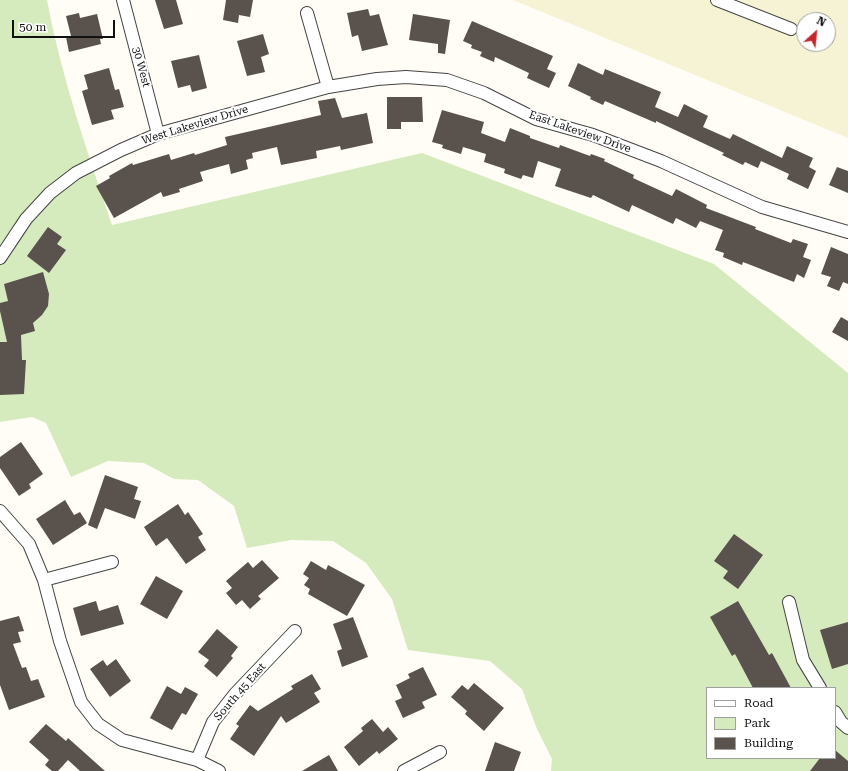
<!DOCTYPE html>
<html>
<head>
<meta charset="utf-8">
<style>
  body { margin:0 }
  #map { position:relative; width:848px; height:771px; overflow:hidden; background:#fffdf5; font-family:"Roboto Serif",serif }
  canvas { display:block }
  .legend { position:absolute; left:706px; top:687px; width:130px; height:72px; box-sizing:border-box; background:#fff; border:1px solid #a0a0a0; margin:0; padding:5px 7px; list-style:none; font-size:12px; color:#111 }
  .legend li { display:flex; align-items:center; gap:8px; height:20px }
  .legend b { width:20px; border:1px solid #a0a0a0 }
  .north { position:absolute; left:796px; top:12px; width:40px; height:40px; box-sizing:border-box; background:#fff; border:1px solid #a0a0a0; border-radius:50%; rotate:27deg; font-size:11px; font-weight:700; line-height:16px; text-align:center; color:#111 }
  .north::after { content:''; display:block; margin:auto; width:14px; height:18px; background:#c4262e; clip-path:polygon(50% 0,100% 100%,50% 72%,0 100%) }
  .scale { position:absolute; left:12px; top:20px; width:103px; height:18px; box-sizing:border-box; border:2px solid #111; border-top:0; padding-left:5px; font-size:12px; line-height:14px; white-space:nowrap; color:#111; -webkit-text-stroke:3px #fff; paint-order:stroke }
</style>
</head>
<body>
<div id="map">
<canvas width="848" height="771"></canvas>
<ul class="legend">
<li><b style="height:5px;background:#fff"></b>Road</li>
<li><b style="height:11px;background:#d5ebbd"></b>Park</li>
<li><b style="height:11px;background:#5a524d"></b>Building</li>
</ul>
<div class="north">N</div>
<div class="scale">50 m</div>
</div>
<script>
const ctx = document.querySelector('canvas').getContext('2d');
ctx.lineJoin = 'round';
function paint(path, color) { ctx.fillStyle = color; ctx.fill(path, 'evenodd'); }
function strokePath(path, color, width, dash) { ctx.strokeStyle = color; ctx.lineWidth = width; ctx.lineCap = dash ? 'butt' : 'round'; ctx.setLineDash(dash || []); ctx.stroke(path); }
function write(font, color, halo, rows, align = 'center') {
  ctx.font = font + ' "Roboto Serif",serif'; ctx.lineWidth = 4; ctx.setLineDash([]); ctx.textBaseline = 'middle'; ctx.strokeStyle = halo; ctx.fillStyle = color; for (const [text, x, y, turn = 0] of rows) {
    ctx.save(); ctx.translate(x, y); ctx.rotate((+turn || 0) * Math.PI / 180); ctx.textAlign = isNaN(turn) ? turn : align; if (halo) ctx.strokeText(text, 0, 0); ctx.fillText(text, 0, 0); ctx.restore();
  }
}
paint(new Path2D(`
  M513 0H848V138ZM804 20H828V44H804Z`), '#f6f3d4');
paint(new Path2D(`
  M0 0H47C61 76 87 151 112 225L422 153 714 264 848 373V771H551L552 759 537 729 522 689 490 661 408 650 392 599 366 563 333 541 291 540 247 548 234 506 198 480 174 479 144 463 108 461 71 477 46 423 32 417 0 422ZM707 688H835V758H707Z`), '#d5ebbd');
paint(new Path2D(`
  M155 0H176L183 24 164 29Z
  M226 0H253L250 17 239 15 238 23 223 20Z
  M368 9 370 16 379 14 388 45 362 51 358 35 352 37 347 13Z
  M79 13 80 18 97 14 103 39H100L101 44 69 52 66 37 71 36 66 16Z
  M413 14 450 20 445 54 438 53V44L409 40Z
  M472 21 553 56 547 69 556 73 549 88 527 78 529 73 495 57 494 62 480 56 482 52 471 48 472 45 463 41Z
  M263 34 269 54 261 57 265 72 247 76 237 41Z
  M199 55 207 88 192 92 190 85 178 88 171 61Z
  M578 63 603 75 605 69 661 92 655 107 678 117 684 104 708 116 703 127 730 139 733 134 782 158 787 146 813 158 809 167 816 171 808 189 787 179 789 174 761 161 758 168 745 162 743 165 722 155 724 153 656 121V123L605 101 603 105 590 99 591 97 568 86Z
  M109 68 115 90 119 89 124 107 111 110 114 119 92 125 82 91 88 89 84 75Z
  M387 97H422L423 122H401V129H387Z
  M335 98 342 118 367 113 373 143 341 150 340 146 316 151 317 158 281 165 277 147 252 153 253 158 246 160 248 169 231 174 229 164 200 172 203 181 179 189 180 192 163 197 161 192 114 218 96 186 110 178 109 176 132 163 133 165 169 154 171 160 194 153 195 155 227 145 225 137 321 115 318 101Z
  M442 110 484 122 481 133 505 142 510 128 530 136V138L559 148 560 145 590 156 591 154 605 159 604 161 634 175 633 178 672 196 676 189 707 205 706 208 756 227 755 229 791 243 793 239 808 244 803 257 811 260 804 278 797 274 794 282 743 262 742 265 723 257 724 253 715 250 723 230 700 221 696 228 676 218 673 224 632 205 629 212 593 195 591 198 555 186 561 169 538 161 533 178 523 175 521 179 504 173 505 169 484 162 486 154 463 147 461 154 442 148 443 145 432 142Z
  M837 167 848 171V193L829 185Z
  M48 227 62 237 57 244 66 250 49 273 27 256Z
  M831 247 848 254V284L843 282 839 291 827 286 831 277 821 274Z
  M43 272 49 294 48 306 42 315 33 323 35 331 21 335 22 360H26L24 394 0 395V342H7L0 311V303L8 301 4 284Z
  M841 317 848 321V341L832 332Z
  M21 442 43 474 29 484 31 488 19 496 0 468V457Z
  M105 475 138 487 134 499 141 501 135 519 105 508 97 529 88 525Z
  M65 500 74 515 80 512 87 523 53 545 36 519Z
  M178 504 185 515 188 512 203 534 198 537 206 550 186 564 167 538 156 546 144 527Z
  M734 534 763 555 738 589 723 578 728 571 714 561Z
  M262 560 279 578 258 596 261 599 250 609 242 600 236 605 226 593 232 588 226 581 248 562 253 568Z
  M311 561 326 570 328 565 365 585 347 616 308 594 310 589 304 585 309 578 303 574Z
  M156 576 183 591 167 619 140 604Z
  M96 601 99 611 118 605 124 624 81 636 73 608Z
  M738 601 769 655 772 653 791 688H753L735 654 732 656 710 617Z
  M19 616 24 631 18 632 21 642 13 644 22 668 26 667 31 681 38 679 45 697 9 710 0 685V621Z
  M353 617 368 657 342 667 337 651 342 649 333 624Z
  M848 622V664L832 669 820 630Z
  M217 629 238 647 231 656 233 658 217 677 204 666 209 660 198 652Z
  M116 659 131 681 110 697 90 669 103 660 107 666Z
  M423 667 437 695 422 702 425 708 403 718 395 701 402 698 396 685 410 678 408 674Z
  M312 674 321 689 314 693 320 702 286 723 281 716 254 756 230 739 239 726 236 724 250 705 258 711 293 689 291 686Z
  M474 683 504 708 484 731 465 714 467 711 451 697 462 685 468 690Z
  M167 686 181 694 185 687 198 694 186 715 182 713 172 730 150 718Z
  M372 719 383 732 388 727 398 739 379 754 377 751 359 766 344 747 363 731 361 728Z
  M46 724 66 741 68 738 105 771H80L68 760 58 771H52L45 765 49 760 29 742Z
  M495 742 521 752 514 771H485Z
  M835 750 848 761V771H810L820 758H835Z
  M329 755 338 771H302Z`), '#5a524d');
const minor = new Path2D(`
  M123 0 158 134
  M717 0 791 29
  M307 13 328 87
  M0 258 26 219 50 193 76 173 121 150 158 134 328 87 377 79 406 77 447 80 484 93 536 119 593 135 661 161 762 207 848 232
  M0 511 29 544 44 580 60 641 81 702 98 724 122 740 197 760 219 771
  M44 580 112 562
  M789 602 803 660 820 688
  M835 712 841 722 848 728
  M197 760 213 722 235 694 295 631
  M404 771 440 752`);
strokePath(minor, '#444', 14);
strokePath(minor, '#fff', 12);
write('11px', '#111', '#fff', [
  ["30 West",141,67,75],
  ["West Lakeview Drive",195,125,-17],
  ["East Lakeview Drive",580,132,19],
  ["South 45 East",240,692,-49]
]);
</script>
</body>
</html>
